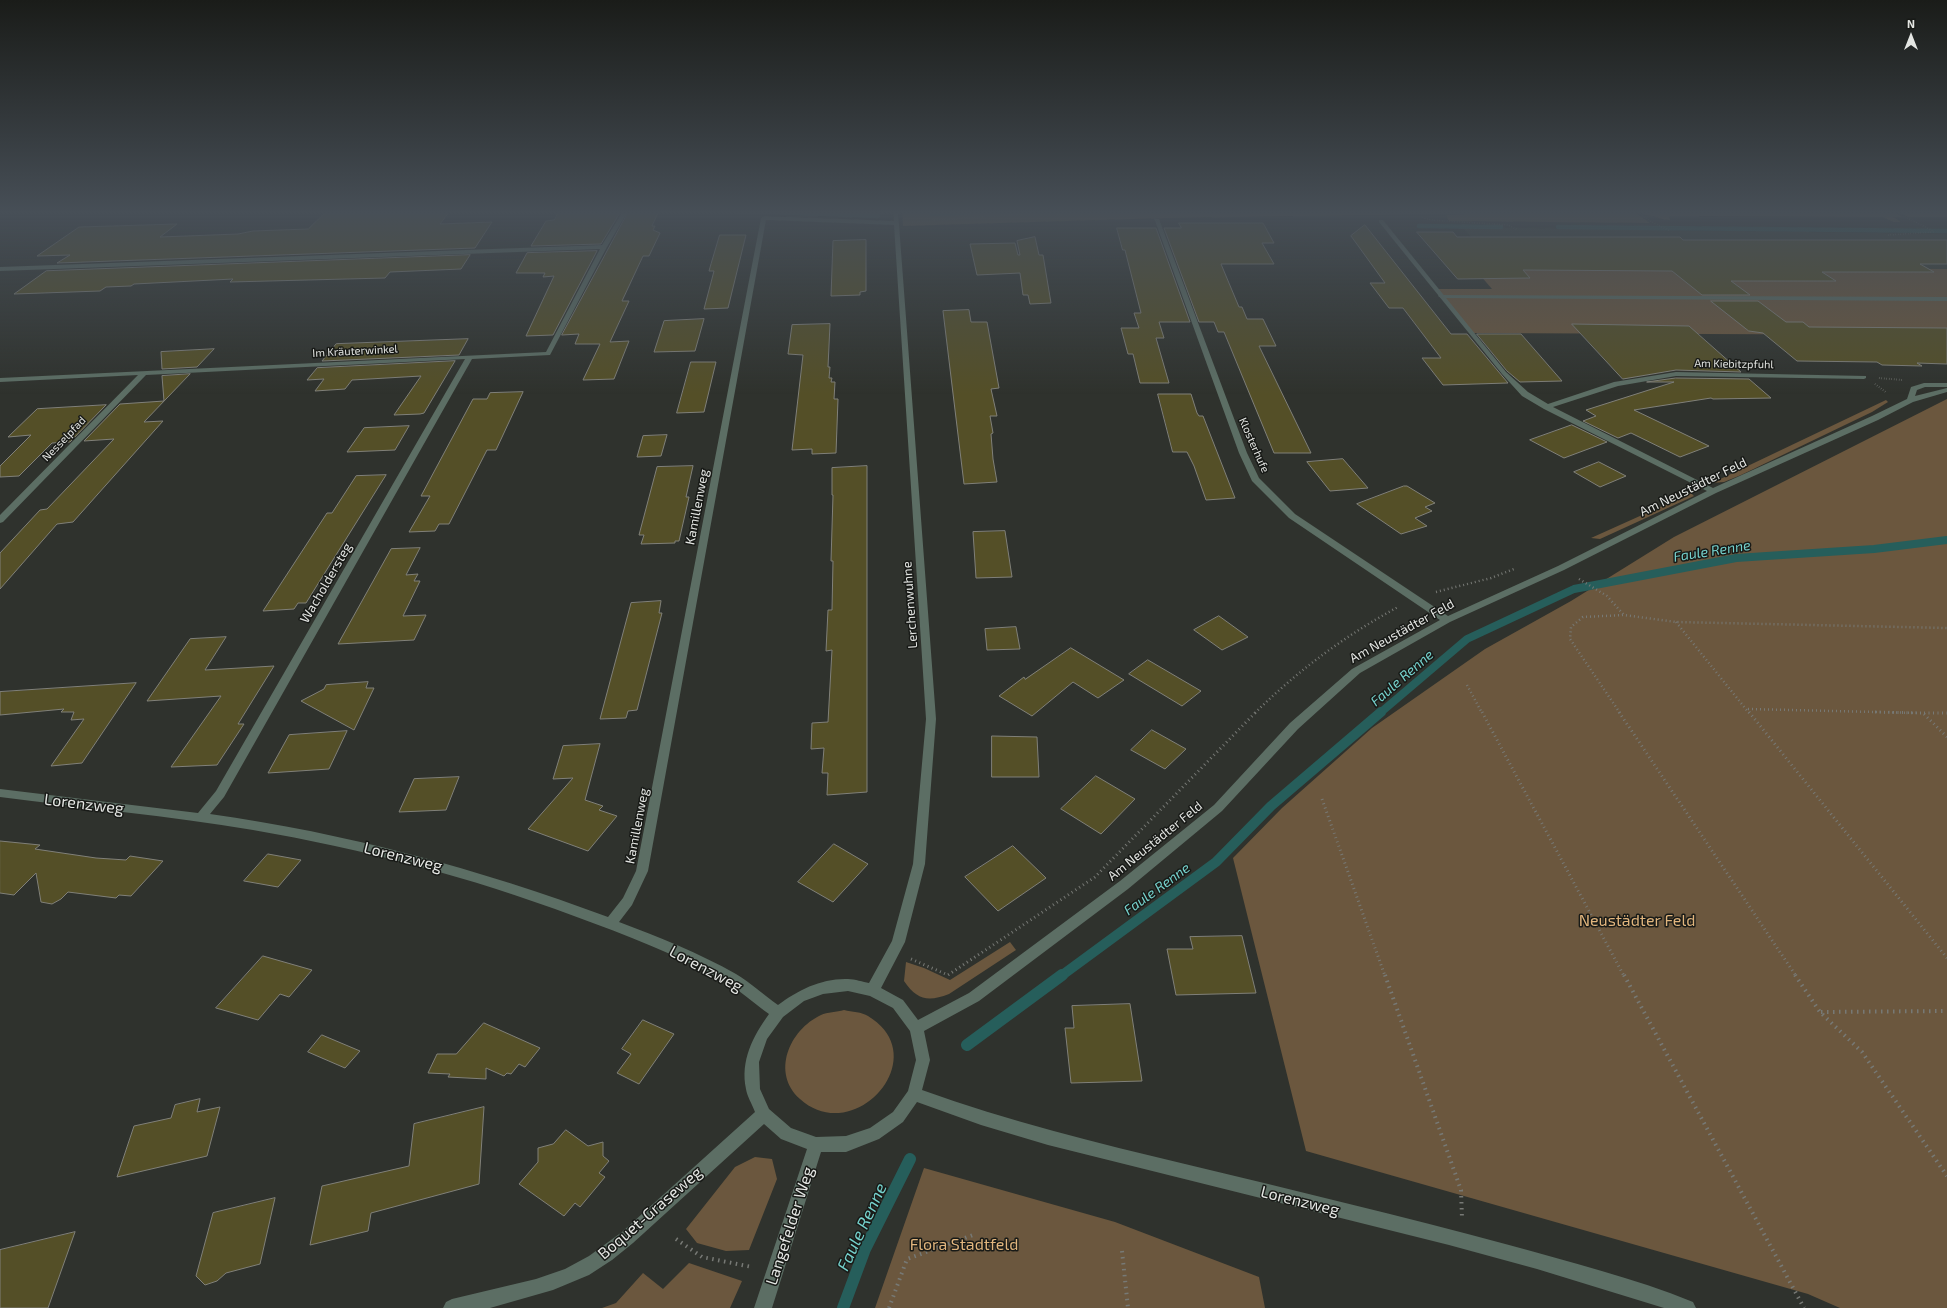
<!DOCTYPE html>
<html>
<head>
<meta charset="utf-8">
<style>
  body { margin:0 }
  #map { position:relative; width:1947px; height:1308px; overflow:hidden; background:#2f322d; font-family:"Exo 2",sans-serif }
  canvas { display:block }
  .north { position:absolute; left:1891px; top:16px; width:40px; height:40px; -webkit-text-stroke:3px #181a17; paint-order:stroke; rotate:0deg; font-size:11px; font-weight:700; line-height:16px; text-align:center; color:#e4e6e3 }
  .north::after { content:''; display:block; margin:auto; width:14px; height:18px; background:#e4e6e3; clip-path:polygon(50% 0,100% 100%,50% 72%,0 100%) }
</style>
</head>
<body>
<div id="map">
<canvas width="1947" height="1308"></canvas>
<div class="north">N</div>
</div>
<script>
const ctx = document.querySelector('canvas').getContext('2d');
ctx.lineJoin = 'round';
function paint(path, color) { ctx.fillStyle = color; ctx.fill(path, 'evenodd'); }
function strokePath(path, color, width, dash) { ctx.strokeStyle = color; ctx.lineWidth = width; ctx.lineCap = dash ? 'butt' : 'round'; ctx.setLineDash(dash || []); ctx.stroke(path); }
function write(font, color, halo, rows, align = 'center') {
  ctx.font = font + ' "Exo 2",sans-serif'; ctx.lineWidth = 3; ctx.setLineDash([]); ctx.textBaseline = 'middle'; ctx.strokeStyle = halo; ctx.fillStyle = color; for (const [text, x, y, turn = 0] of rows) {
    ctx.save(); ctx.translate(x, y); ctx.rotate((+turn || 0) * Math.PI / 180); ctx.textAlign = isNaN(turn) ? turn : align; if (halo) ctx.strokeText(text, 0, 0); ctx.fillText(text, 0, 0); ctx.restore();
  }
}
paint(new Path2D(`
  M782 211H884L885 214 811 213Z
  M1462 227 1947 234V273L1502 271Z`), '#373d33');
paint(new Path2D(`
  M902 211H1633L1650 223 1449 221 1446 215H1470L1440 214 1165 218 903 226Z
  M1640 211 1893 212 1903 217H1893L1901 222H1893L1883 217 1669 216 1670 220C1661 220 1654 215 1645 215Z
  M1899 212H1947V217H1908Z
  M1473 267 1947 269V335L1470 333 1435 289H1492Z
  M1947 399V1308H1840L1808 1294 1306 1151 1233 858 1282 808 1372 728 1485 649 1571 601 1674 537Z
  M1886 400 1888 402 1872 412 1741 475 1724 482 1712 483Z
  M1691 493 1694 496 1600 539 1591 538Z
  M1010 942 1016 950 949 994C928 1002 917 1000 904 981L906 962 924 968 950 980Z
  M844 1010C852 1012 862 1012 868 1016 936 1057 854 1148 800 1099 771 1073 789 1030 821 1015 827 1012 837 1012 844 1010Z
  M755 1157 772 1159 777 1179 749 1250 726 1251 697 1243 686 1229 735 1167Z
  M924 1168 1115 1222 1259 1277 1265 1308H875Z
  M689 1263 742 1281 730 1308H602L616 1303 643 1273 663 1289Z`), '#6b573e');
strokePath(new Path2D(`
  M737 211 878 216
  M931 214 995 211
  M1419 226 1501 227
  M1558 227 1947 231`), '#265e5b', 4.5);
strokePath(new Path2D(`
  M1380 713 1467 639 1574 589 1736 558 1874 549 1947 540`), '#265e5b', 8);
strokePath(new Path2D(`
  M1061 976 1216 862 1271 806 1381 712`), '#265e5b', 10);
strokePath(new Path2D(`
  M967 1045 1062 975
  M843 1308 865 1249 910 1159`), '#265e5b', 12);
const building = new Path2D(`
  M327 211H450L440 224 492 222 475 248 57 263 70 255 37 256 79 227 177 224 160 237 238 234 253 231 308 229Z
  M559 211H621L601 244 531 246 546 221 554 220Z
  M629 211H659L652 226H655L653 230 660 233 649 256H643L622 301H629L610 342 629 341 614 379 583 380 600 344H575L579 334 562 335Z
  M1179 223H1263L1274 243H1262L1274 264H1221L1239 307H1242L1247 319H1263L1276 346H1259L1311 453H1274L1224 332H1218L1214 322H1199L1164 228H1181Z
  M1365 225 1451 334H1467L1508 383 1443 385 1422 358H1441L1403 308H1389L1370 283H1385L1351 236Z
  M1117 228H1156L1190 322H1159L1164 338H1156L1169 383H1140L1133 354H1128L1121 328H1139L1134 313H1141L1125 250H1123Z
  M1417 232H1453L1457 237H1680L1683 240H1947V264H1920L1934 272H1822L1836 281H1731L1750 295H1702L1672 271 1523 270 1530 278 1458 279Z
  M720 235H746L728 308 704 309 714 271H709L711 264Z
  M1035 237 1039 255H1043L1051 303 1030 304 1028 295H1023L1020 273 977 275 970 244 1015 243 1018 255H1020L1017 241Z
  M866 240V291L860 292V295L831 296 833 241Z
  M597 251 553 335 526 336 554 276 543 277 545 273H516L527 253Z
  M470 255 461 269 390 272 385 278 230 282 233 279 134 284 131 286 106 287 100 291 14 294 46 271Z
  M1711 301H1758L1786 322H1803L1809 327 1947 328V364L1917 363 1922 366 1882 365 1877 362 1797 361 1763 333 1749 331Z
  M969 310 971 322H987L999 388 991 389 997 416H990L993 433 991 434 993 459 997 482 964 484 943 311Z
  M704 319 695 351 654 352 664 321Z
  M830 324 828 367H830L829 378H832L831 382H835L834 399H838L836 453 812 454V449L792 450 803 355 788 354 792 325Z
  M1572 324 1689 326 1741 372 1676 370 1623 379Z
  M1477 334H1521L1562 381 1520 382 1507 371Z
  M468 339 459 355 322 361 336 344Z
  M214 349 197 367 162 369 161 352Z
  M455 361 424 413 420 414 394 415 421 376 352 380 345 389 315 391 324 379 307 380 317 368Z
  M691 362H716L704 412 677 413Z
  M190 374 144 422 163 421 73 522 57 524 0 589V553L40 510 47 509 114 439 84 441 120 404 164 401 162 376Z
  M1676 378 1749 379 1771 398 1713 399 1711 398 1634 410 1709 446 1680 457 1631 433 1618 438 1583 421 1596 416 1586 410 1674 382H1647Z
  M523 392 496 450H487L449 524H439L435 531 409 532 430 496H421L473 399H487L490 393Z
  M1158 394H1191L1197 413 1199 416H1203L1235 498 1206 500 1194 466 1187 452H1173Z
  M106 405 70 442 52 443 19 476 0 477V466L31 435 8 437 37 409Z
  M1572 425 1607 442 1564 458 1530 440Z
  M409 426 395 450 347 452 364 428Z
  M667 435 661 456 637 457 643 436Z
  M1343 459 1368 488 1330 491 1307 462Z
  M1599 462 1626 476 1600 487 1574 472Z
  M693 466 686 497H689L679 541H675V543L641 544 644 535H639L657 467Z
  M867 466V792L827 795 828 773H822L824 748 811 749 812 723 828 722 832 650 826 651 828 610H832L833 561H831L833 495H832V468Z
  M386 475 306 603H298L294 609 263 611 327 513H332L356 476Z
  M1404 486H1407L1435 503 1425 507 1432 511 1415 518 1427 526 1401 534 1357 504Z
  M1005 531 1012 577 976 578 973 532Z
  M420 548 406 575 418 574 414 581H420L403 616 426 615 414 640 338 644 391 549Z
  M661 601 659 613H662L637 710 628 711 626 718 600 719 631 603Z
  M1219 616 1248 637 1222 650 1194 630Z
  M1016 627 1020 649 987 650 985 629Z
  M226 637 205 670 274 666 238 724H244L217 765 171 767 221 696 147 701 190 639Z
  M1071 648 1124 680 1098 698 1073 682 1032 716 999 696 1024 677 1025 679Z
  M1148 660 1201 691 1182 706 1129 674Z
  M368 682 366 688H374L354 730 301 701 324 689 326 685Z
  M136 683 82 763 51 766 84 719 71 720 74 712H61L64 709 0 715V692Z
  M1152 730 1186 749 1165 769 1131 750Z
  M347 731 329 769 268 773 289 735Z
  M992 736 1037 737 1039 777H992Z
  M600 744 585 800 603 806 599 810 617 816 588 851 528 829 573 778 553 779 563 746Z
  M1096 776 1135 799 1101 834 1061 809Z
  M459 777 446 810 399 812 414 779Z
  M0 841 40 845 35 849 96 858 126 860 130 856 163 861 131 896 119 895 116 898 68 892 61 899 52 904 41 902 36 873 14 895 0 893Z
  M834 844 868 864 833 902 798 882Z
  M1013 846 1046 878 998 911 965 877Z
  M268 854 301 860 278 887 244 881Z
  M1242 936 1256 993 1176 995 1167 949H1193L1190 937Z
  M263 956 312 970 289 997 280 994 258 1020 216 1008Z
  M1130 1004 1142 1081 1071 1083 1065 1028H1074L1072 1006Z
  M643 1020 674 1034 639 1084 617 1073 631 1054 622 1049Z
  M484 1023 540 1048 525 1067 519 1064 511 1074 507 1073 504 1076 486 1068V1079L448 1077 450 1074 428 1073 437 1054H456Z
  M322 1035 360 1051 345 1068 308 1052Z
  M200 1099 197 1112 220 1107 207 1156 117 1177 134 1126 171 1118 175 1105Z
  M484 1107 479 1184 371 1213 368 1231 310 1245 322 1186 409 1166 414 1124Z
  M566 1130 588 1146 603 1142V1156L609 1161 599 1173 605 1177 580 1207 575 1203 564 1216 519 1184 538 1162V1148L553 1144Z
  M275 1198 260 1264 226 1273 217 1281 205 1285 196 1276 213 1213Z
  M75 1232 48 1308H0V1250Z`);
paint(building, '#544f27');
strokePath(building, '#808079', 1);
strokePath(new Path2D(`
  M705 211 748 214
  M1394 211H1425
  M1418 211 1424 218 1431 220 1508 225 1518 230
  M1636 211 1650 221 1670 231
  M1894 211 1933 231
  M1171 213 1278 211
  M912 222 1020 214 1142 213
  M1888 235 1934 232 1933 231`), '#777975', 1.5, [0.5, 2]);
strokePath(new Path2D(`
  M1879 378 1902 380
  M1875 384 1887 393`), '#777975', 2, [0.5, 2]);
strokePath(new Path2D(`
  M1579 579 1607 596 1624 615
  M1436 592 1491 578 1514 569
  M1676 622 1749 713
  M1467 685 1482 713
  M1748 709 1918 713
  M1255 713C1297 671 1346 635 1398 607
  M1620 713 1570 639 1571 627 1583 617 1624 615 1676 622 1947 628`), '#777975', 2.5, [1, 3]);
strokePath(new Path2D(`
  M1482 712 1624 976
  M1619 712 1796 976
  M1749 712 1947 958
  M1875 712 1923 713 1947 737
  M1924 713H1947
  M1322 799 1385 976
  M911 959 948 975 1095 877 1256 712`), '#777975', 3, [1, 3.5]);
strokePath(new Path2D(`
  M1385 975 1461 1190 1462 1218
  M1624 975 1804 1308
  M1795 975 1820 1012 1862 1052 1947 1176
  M1821 1012 1947 1011
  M676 1239 702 1257 752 1267
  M1122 1251 1128 1308
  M889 1308 907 1259 973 1235`), '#777975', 4, [1.5, 4.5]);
paint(new Path2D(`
  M1439 295 1947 297V301L1441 298 1438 296Z`), '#5c6e64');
paint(new Path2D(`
  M623 211H628L607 247 550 355 472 359 224 797 210 814C346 833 479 869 608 917L623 898 636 871 761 218 764 216 894 221 893 211H898L936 719 925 864 905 942 881 988 903 1000 918 1020 969 993 1120 881 1214 805 1290 723 1352 669 1440 620 1289 518 1252 481 1239 453 1154 218 1159 219 1247 453 1259 478 1295 514 1448 616 1558 566 1707 491 1544 409 1522 396 1502 374 1379 222V220H1383L1506 372 1528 392 1548 404 1614 382 1676 372 1866 376V378L1864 379 1676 376 1618 386 1553 407 1713 488 1872 416 1907 399 1911 387 1924 383H1947V387H1925L1917 390 1915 396 1947 388V392L1913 402 1878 420 1716 493 1564 570 1450 622 1360 673 1298 729 1222 811 1128 889 979 1001 924 1031 930 1060 922 1090C1008 1121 1097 1143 1185 1164 1293 1190 1402 1216 1509 1245 1570 1262 1634 1278 1693 1302L1696 1308H1664L1537 1269 1449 1245 1048 1145 981 1125 917 1102 903 1122 879 1139 846 1152H821L772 1308H754L807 1149 781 1139 764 1124 633 1243 612 1260 589 1275 553 1290 490 1308H443L446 1302 452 1299 536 1279 565 1269 589 1256 622 1232 755 1112C752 1104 747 1096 746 1089 740 1061 753 1036 769 1014 755 1004 742 992 727 983 679 955 626 935 574 916 470 877 363 849 253 830 169 816 85 808 0 797V789L198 813 216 791 465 359 146 375 3 522 0 523V515L138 375 0 382V378L546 352 600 249 0 271V267L602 245ZM766 220 894 225 926 719 913 864 892 941 869 983C863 982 855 979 848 979 822 978 798 990 778 1005 764 995 751 983 736 974 699 953 659 937 619 922L632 905 648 871ZM848 991 870 996 893 1008 910 1031 916 1060 908 1091 893 1112 870 1128 846 1136 816 1137 791 1128 769 1109 760 1089 759 1062 767 1039 783 1017 804 1001 823 994Z`), '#5c6e64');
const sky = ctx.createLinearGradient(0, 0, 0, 394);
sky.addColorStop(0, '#1a1c19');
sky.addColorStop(0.54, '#474f57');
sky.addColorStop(1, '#474f5700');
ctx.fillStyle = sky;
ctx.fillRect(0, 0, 1947, 394);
write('11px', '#e4e6e3', '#181a17', [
  ["Im Kräuterwinkel",355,351,-3],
  ["Am Kiebitzpfuhl",1734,364,1],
  ["Nesselpfad",64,439,-46],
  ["Klosterhufe",1254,445,66]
]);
write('13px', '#e4e6e3', '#181a17', [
  ["Am Neustädter Feld",1693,487,-26],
  ["Kamillenweg",697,507,-79],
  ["Wacholdersteg",326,583,-60],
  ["Lerchenwuhne",910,605,-94],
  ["Am Neustädter Feld",1402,631,-29],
  ["Kamillenweg",637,826,-79],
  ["Am Neustädter Feld",1155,841,-39]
]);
write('italic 14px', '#75d1cc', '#181a17', [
  ["Faule Renne",1712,551,-9],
  ["Faule Renne",1402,678,-41],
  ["Faule Renne",1157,889,-36]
]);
write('16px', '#e4e6e3', '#181a17', [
  ["Lorenzweg",84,804,7],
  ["Lorenzweg",403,857,14],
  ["Lorenzweg",706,969,28],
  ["Lorenzweg",1300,1201,14],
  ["Boquet-Graseweg",650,1213,-41],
  ["Langefelder Weg",790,1226,-72]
]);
write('16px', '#e2b67e', '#181a17', [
  ["Neustädter Feld",1637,921],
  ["Flora Stadtfeld",964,1245]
]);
write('italic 17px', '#75d1cc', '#181a17', [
  ["Faule Renne",862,1227,-65]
]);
</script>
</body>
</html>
